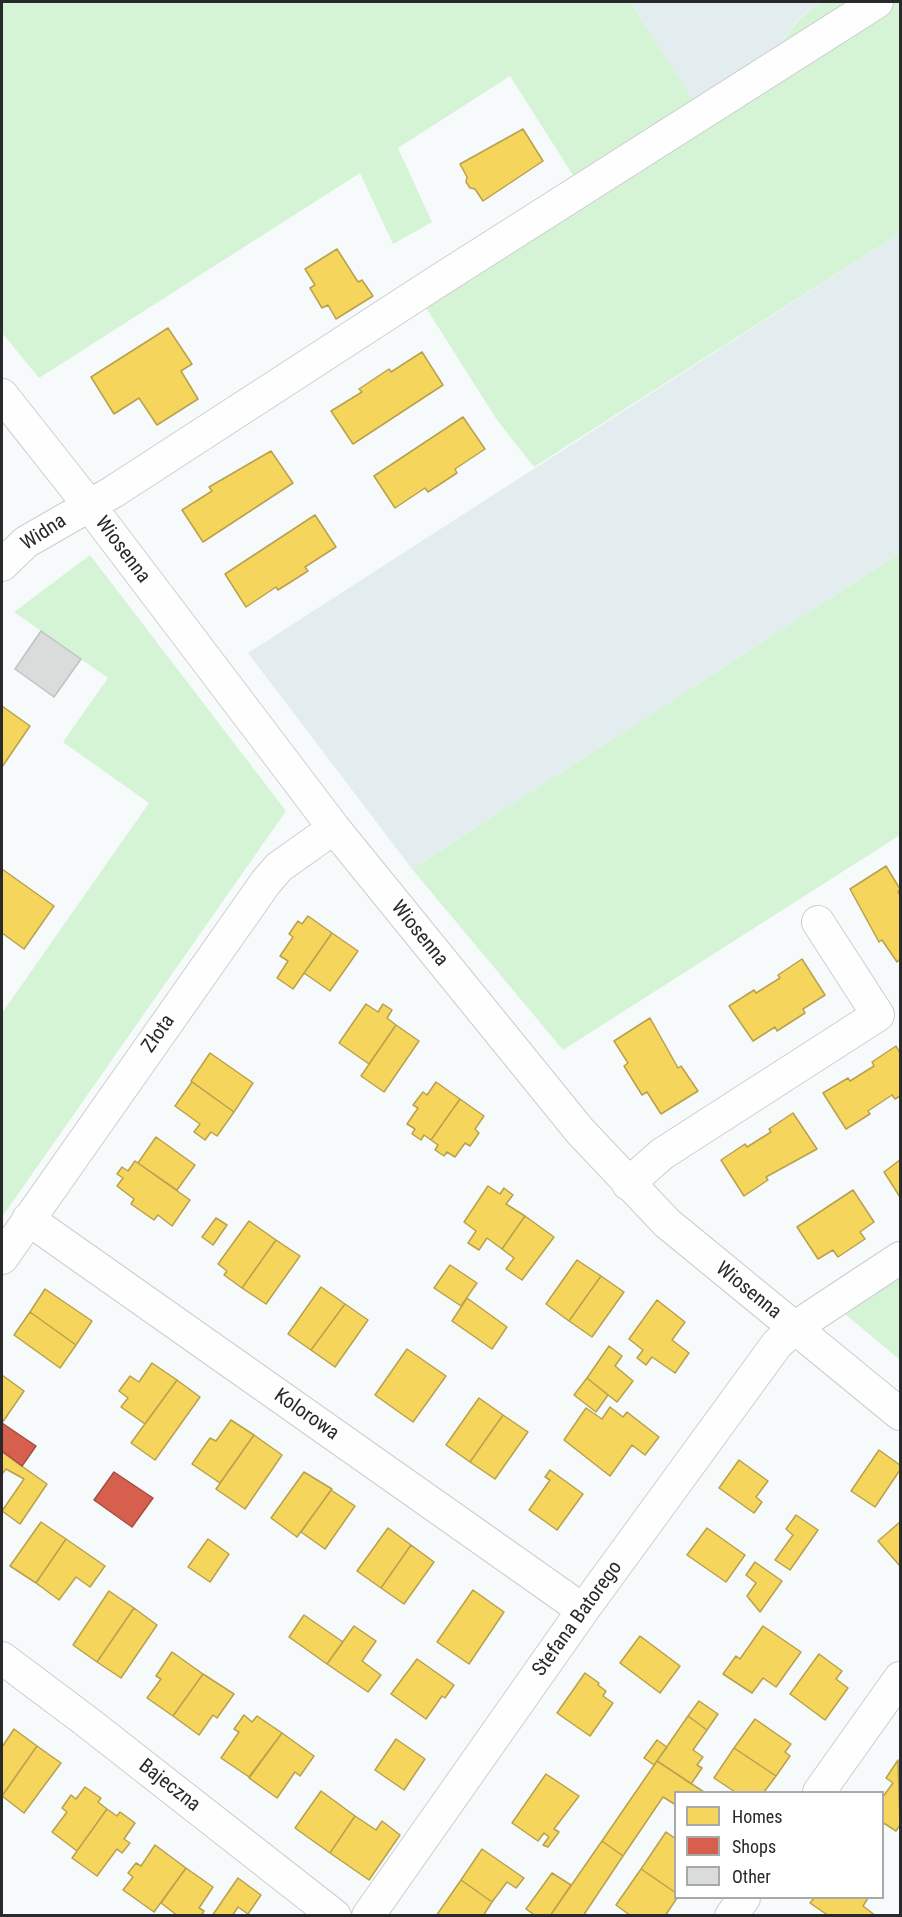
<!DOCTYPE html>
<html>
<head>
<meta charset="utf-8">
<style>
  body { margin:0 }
  #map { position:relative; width:902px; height:1917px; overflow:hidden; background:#f7fafb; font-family:"Roboto Condensed",sans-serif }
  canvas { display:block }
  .frame { position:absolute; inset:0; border:3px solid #27292a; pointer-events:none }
  .legend { position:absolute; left:674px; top:1791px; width:210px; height:108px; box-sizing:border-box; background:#fff; border:2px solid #a9a9aa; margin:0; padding:8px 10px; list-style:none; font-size:18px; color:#27292a }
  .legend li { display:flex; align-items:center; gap:12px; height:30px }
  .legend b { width:30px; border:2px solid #a9a9aa }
</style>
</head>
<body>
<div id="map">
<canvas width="902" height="1917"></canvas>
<div class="frame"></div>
<ul class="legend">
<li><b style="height:16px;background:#f6d55c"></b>Homes</li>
<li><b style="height:16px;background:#d6604d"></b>Shops</li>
<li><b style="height:16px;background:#dadcdc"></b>Other</li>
</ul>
</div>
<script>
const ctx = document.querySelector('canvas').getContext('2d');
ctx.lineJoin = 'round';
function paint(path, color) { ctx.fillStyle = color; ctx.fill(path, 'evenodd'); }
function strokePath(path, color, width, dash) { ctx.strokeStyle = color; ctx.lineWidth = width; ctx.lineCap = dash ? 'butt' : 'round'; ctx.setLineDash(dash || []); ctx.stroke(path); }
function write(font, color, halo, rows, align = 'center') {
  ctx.font = font + ' "Roboto Condensed",sans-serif'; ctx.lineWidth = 6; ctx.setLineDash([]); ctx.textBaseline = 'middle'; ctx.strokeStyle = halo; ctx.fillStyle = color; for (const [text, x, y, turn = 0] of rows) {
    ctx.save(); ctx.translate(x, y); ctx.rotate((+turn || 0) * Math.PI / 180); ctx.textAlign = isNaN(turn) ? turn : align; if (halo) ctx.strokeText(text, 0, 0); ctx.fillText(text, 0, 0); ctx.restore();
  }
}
paint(new Path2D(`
  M630 2H822L799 18 773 53 695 102Z
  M900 233V553L412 869 248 653Z`), '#e3edef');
paint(new Path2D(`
  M2 2H630L699 108 578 183 510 76 398 148 432 222 393 244 360 173 39 378 2 333Z
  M822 2H863L773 53 800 18Z
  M894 2H900V233L534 467 497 420 423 303Z
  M900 553V835L563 1050 412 869Z
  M90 555 286 811 2 1217V1013L149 803 63 742 108 678 14 612Z
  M900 1276V1360L845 1314Z`), '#d5f4d6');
const homes = new Path2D(`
  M523 129 543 161 483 201 475 189 470 188 466 182 467 177 460 164Z
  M337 249 358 282 362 280 373 296 336 319 328 305 322 308 310 288 315 285 305 269Z
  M168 328 192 364 181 371 198 399 157 425 139 398 114 414 91 377Z
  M422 352 443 385 353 444 331 411 362 392 359 389 389 369 391 372Z
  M463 417 485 449 455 469 457 473 428 492 425 488 395 508 374 476Z
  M271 451 293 483 203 542 182 510 212 491 209 487Z
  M315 515 336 547 305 567 308 571 278 590 276 587 246 607 225 574Z
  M2 706 30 726 2 767Z
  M886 866 900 889 898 892 900 896V959L897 962 882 940 879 942 850 889Z
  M2 869 54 906 24 949 2 933Z
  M308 916 332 933 293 989 277 978 288 961 280 956 293 937 289 934 298 921 302 924Z
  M332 933 358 951 330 991 304 973Z
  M802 959 825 995 803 1009 805 1013 777 1031 775 1027 753 1041 729 1006 754 990 756 993 780 978 778 975Z
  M366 1004 378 1012 383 1004 392 1010 387 1018 396 1025 369 1064 339 1043Z
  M650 1018 678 1068 681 1066 698 1091 661 1114 647 1092 642 1095 624 1066 628 1063 614 1041Z
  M396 1025 419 1041 384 1092 361 1076Z
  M896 1046 900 1053V1096L895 1099 892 1095 868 1111 870 1114 846 1129 823 1093 848 1078 850 1081 874 1066 872 1062Z
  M210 1053 253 1083 234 1112 191 1081Z
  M192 1082 234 1112 217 1136 211 1132 205 1140 194 1132 200 1124 175 1106Z
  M436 1082 460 1099 431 1140 424 1135 421 1140 412 1134 415 1129 407 1124 418 1108 413 1105 423 1092 427 1095Z
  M460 1099 484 1116 475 1129 479 1133 470 1146 465 1143 455 1157 447 1152 444 1156 435 1150 438 1145 431 1140Z
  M793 1113 817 1149 766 1177 768 1180 744 1196 721 1160 745 1144 747 1147 771 1132 769 1129Z
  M156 1137 195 1165 177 1190 138 1163Z
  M900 1160V1197L884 1172Z
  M135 1161 190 1200 172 1226 158 1215 154 1220 131 1204 134 1199 117 1186 123 1178 117 1174 122 1167 128 1171Z
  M488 1186 500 1194 504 1188 513 1195 506 1204 525 1216 502 1249 487 1238 479 1250 468 1243 476 1231 464 1222Z
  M853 1190 874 1222 860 1232 865 1239 838 1257 833 1250 818 1259 797 1227Z
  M525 1216 554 1237 522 1280 506 1269 514 1258 502 1249Z
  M216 1218 227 1225 213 1245 202 1237Z
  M249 1221 276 1240 242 1288 224 1275 227 1271 218 1264Z
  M276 1240 300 1256 266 1304 242 1288Z
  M577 1260 601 1276 569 1321 546 1304Z
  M450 1265 477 1283 461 1306 434 1288Z
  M601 1276 624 1292 592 1337 569 1321Z
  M321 1287 345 1304 311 1350 288 1334Z
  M45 1289 92 1321 76 1345 30 1312Z
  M467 1298 507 1327 492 1349 452 1321Z
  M657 1300 685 1322 672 1340 689 1353 675 1373 652 1357 646 1365 637 1358 643 1350 629 1339Z
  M345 1304 368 1320 335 1367 311 1350Z
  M30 1312 76 1345 60 1368 14 1335Z
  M609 1346 622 1356 615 1366 633 1381 617 1402 587 1378Z
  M407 1349 446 1376 413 1422 375 1395Z
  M152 1363 177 1380 145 1424 121 1407 128 1398 119 1391 130 1376 139 1382Z
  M2 1375 24 1391 2 1423Z
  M587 1378 608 1395 596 1412 574 1395Z
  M177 1380 200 1397 155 1460 131 1443Z
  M479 1398 503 1415 470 1462 446 1445Z
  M610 1407 623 1417 627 1412 659 1437 645 1455 632 1445 610 1476 564 1440 586 1408 602 1419Z
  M503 1415 528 1432 495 1479 470 1462Z
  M231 1420 254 1435 220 1483 192 1464 210 1438 216 1441Z
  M254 1435 282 1455 245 1509 216 1489Z
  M879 1450 900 1465V1470L875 1507 851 1491Z
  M2 1452 47 1484 20 1524 2 1511 24 1479 6 1469 2 1474Z
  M739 1460 768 1481 756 1497 762 1502 754 1513 719 1488Z
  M550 1470 583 1494 557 1530 529 1510 550 1480 545 1477Z
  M304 1472 332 1489 297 1537 271 1518Z
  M331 1490 355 1506 325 1549 301 1532Z
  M796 1515 818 1530 790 1570 775 1560 793 1535 786 1529Z
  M41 1522 66 1539 36 1583 10 1566Z
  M900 1522V1566L878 1541Z
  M388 1528 411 1545 381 1588 357 1571Z
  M707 1528 745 1555 726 1582 687 1555Z
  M66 1539 105 1566 90 1587 76 1577 59 1600 36 1583Z
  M208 1539 229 1554 210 1582 188 1567Z
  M411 1545 434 1562 404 1604 381 1588Z
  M755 1562 782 1581 760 1612 747 1596 756 1583 746 1575Z
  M473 1590 504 1612 469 1664 437 1642Z
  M109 1591 134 1608 97 1662 73 1645Z
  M134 1608 157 1625 121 1678 97 1662Z
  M304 1615 343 1642 327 1664 289 1637Z
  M354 1626 376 1641 362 1661 381 1675 368 1692 327 1664Z
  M763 1626 801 1652 776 1687 763 1678 752 1693 723 1674 736 1656 740 1659Z
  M640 1636 680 1666 660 1693 620 1663Z
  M172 1652 203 1674 173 1716 147 1698 161 1679 156 1676Z
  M819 1654 842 1671 836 1679 848 1688 825 1720 790 1694Z
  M417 1659 454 1685 445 1698 442 1696 426 1719 391 1694Z
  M585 1673 599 1683 598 1685 606 1691 603 1696 613 1703 590 1736 557 1713Z
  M203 1674 234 1694 217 1718 213 1715 199 1735 173 1716Z
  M699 1701 718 1714 707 1730 688 1716Z
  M244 1715 252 1722 257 1716 282 1733 249 1777 221 1758 239 1732 234 1729Z
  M688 1716 707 1730 693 1750 703 1757 697 1765 702 1768 691 1784 657 1761Z
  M755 1719 791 1744 785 1752 790 1756 776 1776 734 1748Z
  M14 1729 37 1746 2 1796V1747Z
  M282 1733 314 1756 300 1776 295 1772 277 1798 249 1778Z
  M396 1739 425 1759 404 1790 375 1770Z
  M657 1740 667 1747 654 1765 644 1758Z
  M37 1746 61 1763 24 1813 2 1796Z
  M734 1748 776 1776 764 1792H735L714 1778Z
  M898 1760 900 1825 896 1831 882 1822V1798L893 1783 886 1778Z
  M657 1761 704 1792H676V1805L663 1797 623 1856 602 1841Z
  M546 1774 579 1796 554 1829 559 1832 548 1847 543 1845 549 1837 544 1833 538 1841 512 1823Z
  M85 1787 101 1798 98 1802 107 1809 77 1851 52 1832 67 1812 62 1808 71 1795 76 1799Z
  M321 1791 355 1816 330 1853 295 1828Z
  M107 1809 117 1816 120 1812 135 1823 124 1839 130 1843 122 1853 117 1849 97 1876 72 1858Z
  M355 1816 376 1830 382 1821 400 1835 369 1880 330 1853Z
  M666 1832 676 1839V1893L641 1869Z
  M602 1841 623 1856 583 1916H550Z
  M155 1845 186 1868 154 1912 123 1890 133 1877 128 1873 136 1863 141 1866Z
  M482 1849 524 1878 516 1888 507 1882 492 1902 461 1880Z
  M186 1868 213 1887 199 1908 204 1911 201 1916H178L161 1903Z
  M641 1869 676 1893 677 1898 665 1916H631L616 1905Z
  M552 1873 571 1885 550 1916H536L526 1909Z
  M238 1878 261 1895 248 1914 238 1907 232 1916H212Z
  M461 1880 492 1902 483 1916H436Z
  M814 1898H868L863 1906 876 1916H829L810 1903Z`);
paint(homes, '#f6d55c');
strokePath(homes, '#b8a14d', 1.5);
const shops = new Path2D(`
  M2 1423 36 1446 22 1466 2 1451Z
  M114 1472 153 1498 132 1527 94 1500Z`);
paint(shops, '#d6604d');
strokePath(shops, '#a25042', 1.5);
const building = new Path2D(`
  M41 631 81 659 54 697 15 669Z`);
paint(building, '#dadcdc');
strokePath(building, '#c0c2c2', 1.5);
const minor = new Path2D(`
  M2 395 89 505 334 828 580 1131 667 1223 900 1414
  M2 565 26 542 113 492 438 281 877 2
  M628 1184 662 1154 878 1015 818 922
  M28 1219 583 1610
  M2 1258 266 882 279 867 334 828
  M2 1658 86 1721 335 1916
  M819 1792 900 1678
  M368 1916 583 1610 777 1344 794 1328 900 1258
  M731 1916 744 1898`);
strokePath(minor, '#cccece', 34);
strokePath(minor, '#fefefe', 32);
write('20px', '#27292a', '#fff', [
  ["Widna",44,533,-33],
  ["Wiosenna",122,550,53],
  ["Wiosenna",419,934,51],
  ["Złota",159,1034,-55],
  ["Wiosenna",748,1291,39],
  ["Kolorowa",306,1415,35],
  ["Stefana Batorego",578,1619,-54],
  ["Bajeczna",169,1786,38]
]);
</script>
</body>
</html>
